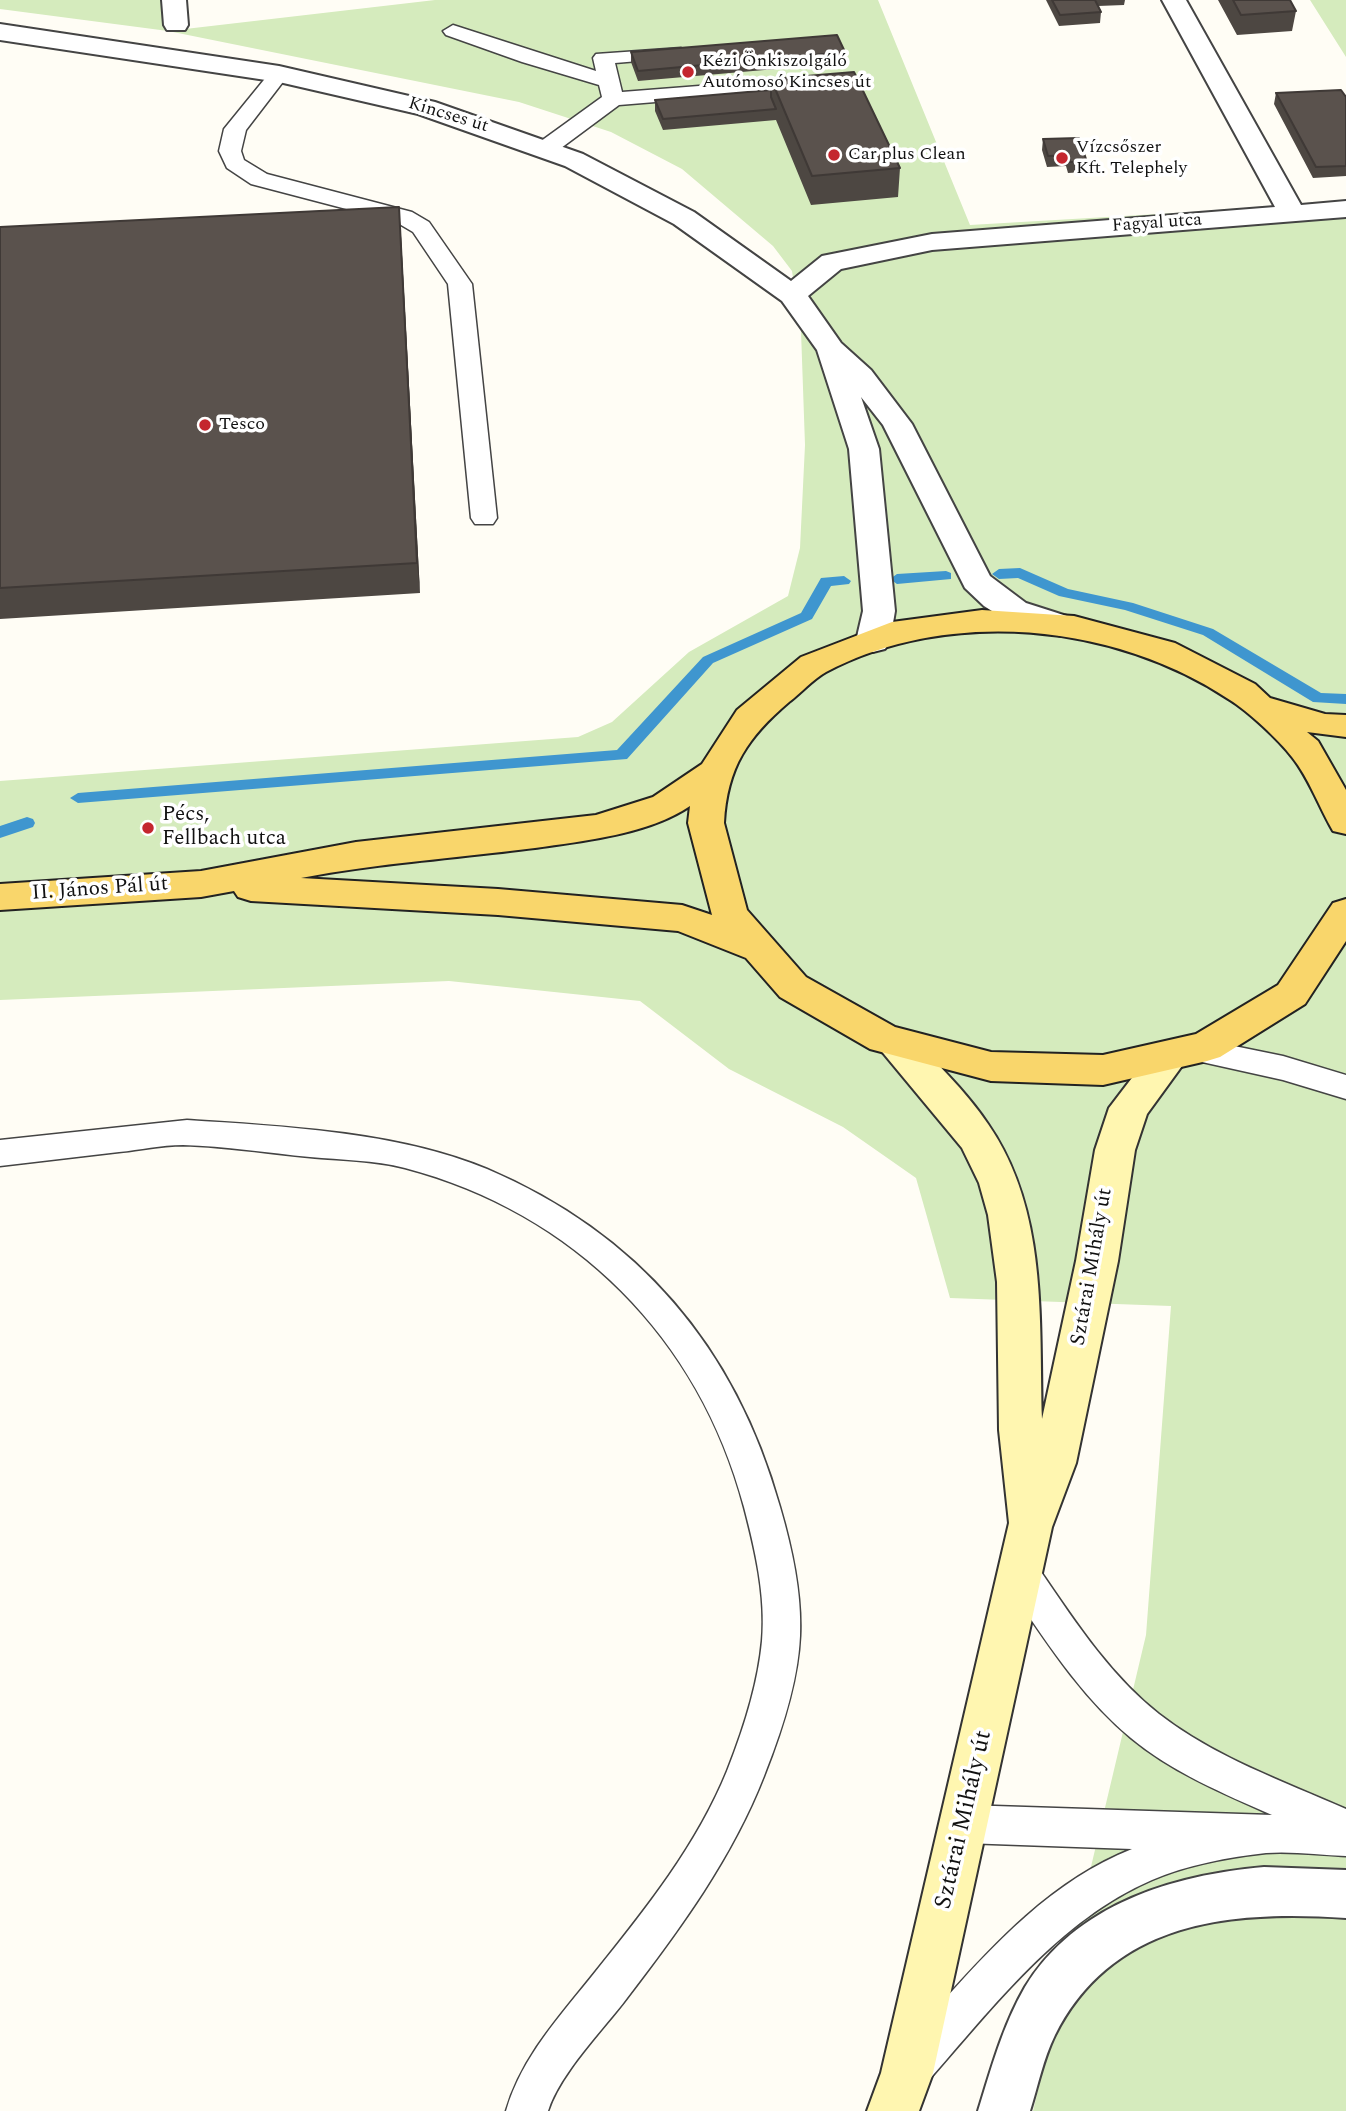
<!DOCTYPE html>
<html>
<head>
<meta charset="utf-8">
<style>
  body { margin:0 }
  canvas { display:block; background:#fffdf5 }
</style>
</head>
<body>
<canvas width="1346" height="2111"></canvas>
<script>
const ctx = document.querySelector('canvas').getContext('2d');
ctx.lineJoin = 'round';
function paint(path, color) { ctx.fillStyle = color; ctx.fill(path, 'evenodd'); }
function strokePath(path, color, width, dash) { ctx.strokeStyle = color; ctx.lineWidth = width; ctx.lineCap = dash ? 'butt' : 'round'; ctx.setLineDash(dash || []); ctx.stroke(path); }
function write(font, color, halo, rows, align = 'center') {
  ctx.font = font + ' Spectral,serif'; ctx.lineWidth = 7; ctx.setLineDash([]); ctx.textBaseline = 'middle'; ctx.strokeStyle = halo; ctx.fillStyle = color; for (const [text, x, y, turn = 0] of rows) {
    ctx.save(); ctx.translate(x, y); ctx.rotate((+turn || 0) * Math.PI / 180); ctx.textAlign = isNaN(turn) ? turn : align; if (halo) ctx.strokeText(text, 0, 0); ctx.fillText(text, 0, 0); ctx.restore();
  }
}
paint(new Path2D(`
  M0 0H164L168 31 435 0H878L970 225 1346 203V2111H1033L1146 1635 1171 1306 950 1298 916 1178 843 1127 729 1069 640 1001 449 981 0 1000V781L578 737 612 722 689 652 788 596 800 548 805 445 801 331 792 271 773 246 682 169 611 132 519 102 168 31 0 9Z
  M1310 0H1346V57Z`), '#d5ebbd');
paint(new Path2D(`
  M1020 568 1068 589 1133 603 1213 629 1321 693 1346 694V704L1313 702 1203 635 1125 610 1059 596 1018 578 999 579 992 574 999 569Z
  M946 571 951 573V579L897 584 890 579 897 574Z
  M844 576 851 581 849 584 831 586 812 619 713 663 627 759 78 803 70 798 78 793 617 750 703 657 801 613 821 578Z
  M27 817 33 819 35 823 33 827 0 838V826Z`), '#3f96cf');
const lane = new Path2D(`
  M453 25 596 71 593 58 596 54 681 48 684 52 674 58 615 63 622 92 814 77 825 83 814 89 619 105 553 154 545 156 534 149 537 144 602 97 599 85 522 62 446 35 443 31Z
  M279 68 289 74 246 130 241 151 244 160 267 174 412 212 429 222 472 284 497 518 493 524H475L471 518 448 284 413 232 396 222 251 184 227 168 219 151 224 129 272 70Z
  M1195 1038 1283 1056 1346 1075V1099L1283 1080 1184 1058 1179 1050 1184 1042Z
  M187 1120C283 1126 398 1132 487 1169 639 1234 736 1349 780 1507 792 1548 802 1593 800 1636 798 1683 781 1733 764 1776 732 1858 680 1929 627 1998 603 2030 560 2073 548 2111H506C522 2056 561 2015 596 1971 645 1910 697 1845 727 1771 743 1731 758 1684 762 1641 766 1596 755 1549 744 1507 699 1338 575 1213 405 1168 374 1160 341 1160 310 1157 268 1153 225 1146 183 1145 161 1145 140 1150 119 1152 79 1157 40 1161 0 1166V1140Z
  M1020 1556 1033 1560C1070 1614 1107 1673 1159 1714 1214 1757 1283 1781 1346 1809V1856C1320 1855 1292 1851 1266 1853 1230 1857 1186 1865 1152 1880 1059 1920 993 2007 928 2081L913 2087 898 2081 892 2066C901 2043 921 2026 938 2007 993 1945 1053 1880 1132 1849L964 1843 950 1837 944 1824 950 1811 964 1805 1272 1815C1224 1794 1172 1772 1131 1738 1080 1696 1044 1638 1007 1584L1001 1572 1007 1560Z`);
const street = new Path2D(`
  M162 0H186L188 25 185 30H167L164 25Z
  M1162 0H1186L1301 205 1346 201V217L932 250 841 269 808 296 841 343 871 370 912 424 990 576 1026 603 1073 618 1077 625 1073 632 1061 636 1003 618 984 606 965 588 883 425 861 397 879 449 895 611 890 641 885 649 873 652 861 649 856 641 863 611 849 449 817 350 782 301 674 224 565 166 418 114 279 82 0 40V24L279 66 435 102 583 154 694 212 791 281 822 256 932 234 1275 207Z
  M1264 1867 1346 1870V1918C1232 1910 1113 1920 1055 2035 1043 2059 1038 2086 1030 2111H978C991 2069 1003 2025 1025 1987 1076 1904 1173 1875 1264 1867Z`);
const secondary = new Path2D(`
  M893 1028 907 1032C935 1062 965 1090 988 1124 1048 1211 1039 1319 1042 1419L1076 1261 1095 1150 1109 1108 1154 1049 1168 1044 1182 1049 1187 1059 1147 1114 1135 1150 1118 1261 1076 1463 1052 1527 933 2073 919 2111H867L881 2073 1009 1523 999 1430 997 1282 988 1215 979 1183 962 1148 874 1042 879 1032Z`);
const primary = new Path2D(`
  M982 610 1074 616 1175 643 1255 684 1270 698 1325 714 1346 715V737L1307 732 1318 741 1346 790V834L1333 831C1319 807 1309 778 1292 757 1279 740 1248 711 1230 700 1115 623 949 607 826 672 813 679 801 693 789 702 748 737 727 767 724 823L747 910 806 977 895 1027 991 1052 1103 1055 1196 1034 1278 985 1333 903 1346 899V941L1305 1004 1220 1057 1207 1061 1103 1085 991 1081 870 1049 780 997 746 958 678 931 498 915 251 901 238 897 234 891 201 897 0 910V884L201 871 356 842 596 815 653 797 702 764 737 710 801 657 892 622ZM690 806 688 823 712 915 682 905 498 889 301 878C379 863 457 858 535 848 584 841 649 834 690 806Z`);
strokePath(lane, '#444', 3);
strokePath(street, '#444', 4);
strokePath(secondary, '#333', 4);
strokePath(primary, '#222', 4);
paint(lane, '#fff');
paint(street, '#fff');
paint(secondary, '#fff6b0');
paint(primary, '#f9d66b');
paint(new Path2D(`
  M1046 0H1125L1124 5 1098 6 1101 12 1100 23 1059 26Z
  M1218 0H1290L1296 11 1292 31 1237 35Z
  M631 52H845V63L638 81 631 62Z
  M771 79 900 168 898 197 811 205 776 120 663 130 655 111V100L771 90Z
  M1276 93 1346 97V176L1313 178 1274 104Z
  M1043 139 1087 162 1085 172 1068 173 1066 166 1047 167 1042 150Z
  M399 207 401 236 420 593 0 619V227Z`), '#4d4742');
paint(new Path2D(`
  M399 207 401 236 420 593 417 563Z`), '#3f3936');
const building = new Path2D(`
  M1052 0H1095L1101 12 1060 15Z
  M1233 0H1290L1296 11 1241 15Z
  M837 35 845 52 638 71 631 52Z
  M854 72 900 168 812 176 771 79Z
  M771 90V97L776 109 663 119 655 100Z
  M1341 90 1346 97V166L1316 167 1276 93Z
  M1079 138 1087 162H1070L1067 155 1048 156 1043 139Z
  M399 207 417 563 0 588V227Z`);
paint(building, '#5a524d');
strokePath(building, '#3f3936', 2);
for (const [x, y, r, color] of [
  [688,72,7,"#c4262e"],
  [834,155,7,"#c4262e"],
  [1062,158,7,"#c4262e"],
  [205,425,7,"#c4262e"],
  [148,828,7,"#c4262e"]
]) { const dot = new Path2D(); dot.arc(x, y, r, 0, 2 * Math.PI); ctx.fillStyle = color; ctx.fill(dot); strokePath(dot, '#fff', 2.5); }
write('18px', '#111', '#fff', [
  ["Kézi Önkiszolgáló",702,62],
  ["Autómosó Kincses út",702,83],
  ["Vízcsőszer",1076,148],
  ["Kft. Telephely",1076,169],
  ["Car plus Clean",848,155],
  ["Tesco",219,425]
], 'left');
write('18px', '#111', '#fff', [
  ["Kincses út",448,116,17],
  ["Fagyal utca",1157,224,-4]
]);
write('21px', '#111', '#fff', [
  ["Pécs,",162,816],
  ["Fellbach utca",162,840]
], 'left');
write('21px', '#111', '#fff', [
  ["II. János Pál út",100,890,-4],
  ["Sztárai Mihály út",1093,1267,-80]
]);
write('24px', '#111', '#fff', [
  ["Sztárai Mihály út",965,1820,-77]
]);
</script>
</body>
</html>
